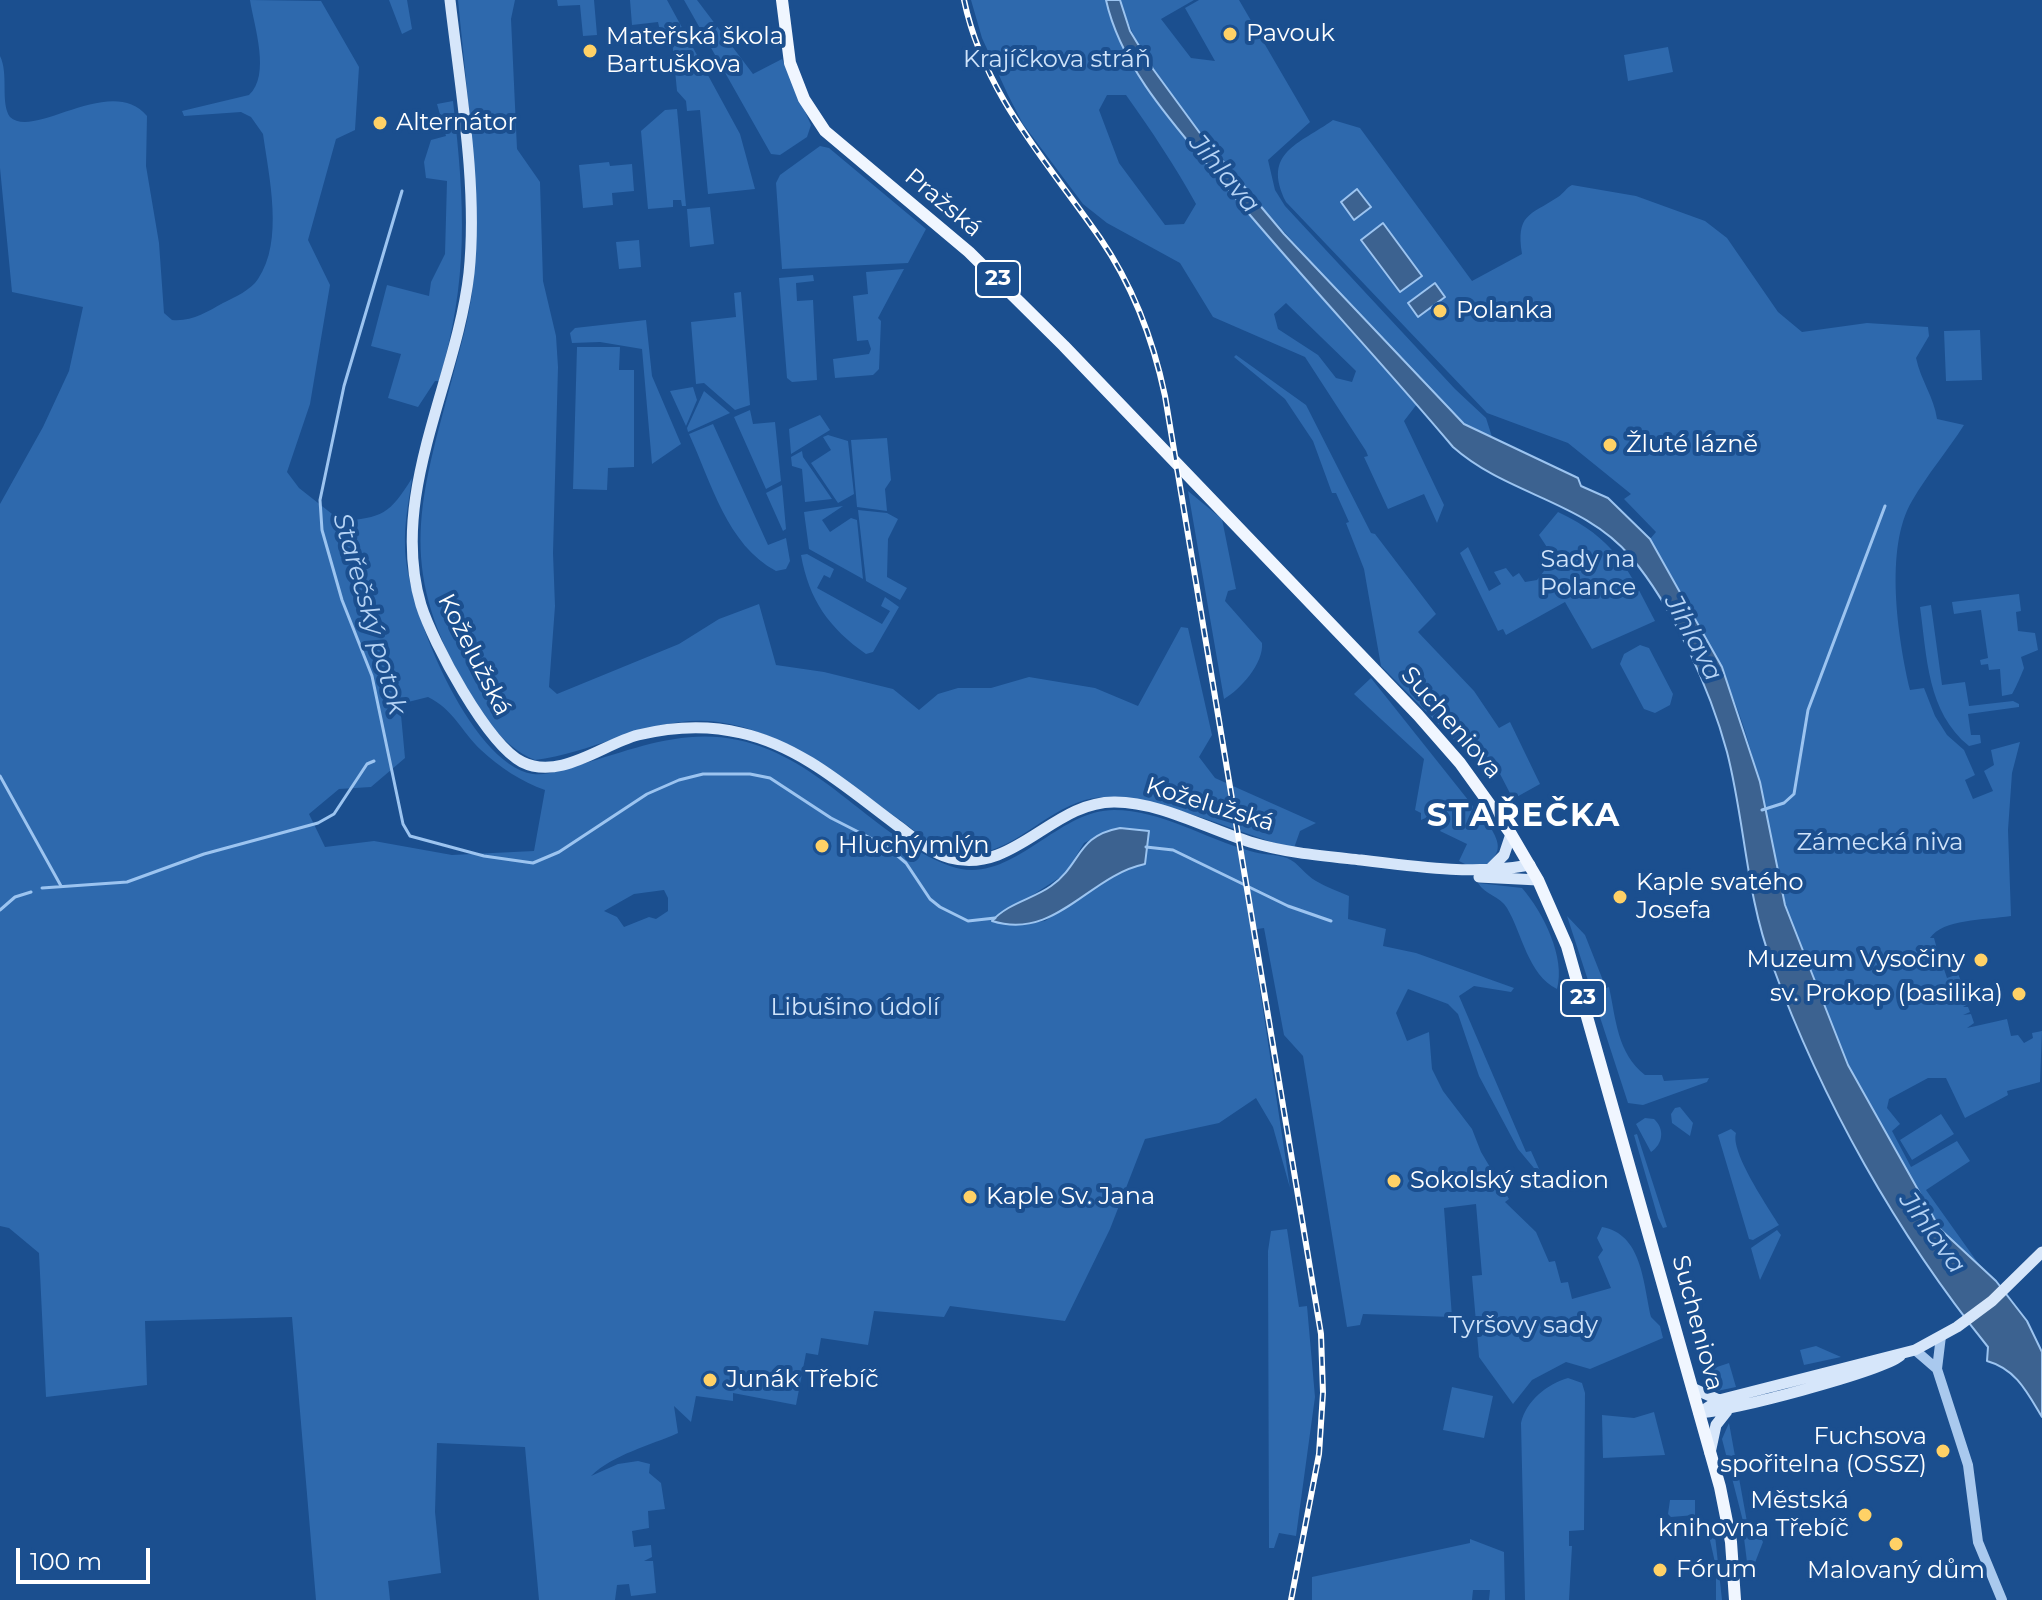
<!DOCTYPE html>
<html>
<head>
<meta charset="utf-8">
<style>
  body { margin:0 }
  #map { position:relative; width:2042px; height:1600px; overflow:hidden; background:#1b4f8f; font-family:Montserrat,sans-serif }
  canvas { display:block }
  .scale { position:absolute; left:16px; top:1548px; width:134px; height:36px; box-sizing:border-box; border:4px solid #fff; border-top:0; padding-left:10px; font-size:24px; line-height:28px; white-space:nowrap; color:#fff; -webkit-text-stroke:6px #1b4f8f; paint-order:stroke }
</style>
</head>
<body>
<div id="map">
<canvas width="2042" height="1600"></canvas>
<div class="scale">100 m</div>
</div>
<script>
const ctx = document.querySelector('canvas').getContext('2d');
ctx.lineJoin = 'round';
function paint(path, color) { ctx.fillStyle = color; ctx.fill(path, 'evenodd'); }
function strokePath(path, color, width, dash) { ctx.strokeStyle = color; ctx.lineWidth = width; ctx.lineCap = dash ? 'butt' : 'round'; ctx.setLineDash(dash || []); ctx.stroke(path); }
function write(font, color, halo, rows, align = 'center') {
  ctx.font = font + ' Montserrat,sans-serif'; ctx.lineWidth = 8; ctx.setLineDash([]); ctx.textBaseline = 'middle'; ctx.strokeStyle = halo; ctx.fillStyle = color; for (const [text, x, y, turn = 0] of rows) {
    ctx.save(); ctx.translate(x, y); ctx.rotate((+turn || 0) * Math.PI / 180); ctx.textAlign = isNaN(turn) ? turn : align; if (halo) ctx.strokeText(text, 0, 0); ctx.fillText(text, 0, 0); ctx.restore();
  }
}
paint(new Path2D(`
  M250 0 321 1 359 67 355 130 336 139 308 240 330 285 310 404 287 472 299 488 341 521C382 518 390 514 412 478 409 500 404 524 405 546 405 603 469 764 533 774 548 776 567 768 582 764 634 749 683 728 738 740 821 757 876 839 950 866 1011 888 1055 810 1114 810 1161 810 1206 839 1250 851 1262 855 1275 854 1287 858 1299 863 1305 875 1316 881 1326 887 1338 891 1349 896L1348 919 1386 929 1383 946 1416 953 1514 988 1511 992 1474 986 1459 996 1526 1152 1531 1151 1544 1180 1518 1149 1479 1076 1458 1014 1448 1004 1408 989 1396 1013 1407 1041 1429 1032 1432 1069 1443 1091 1472 1129 1481 1152 1509 1199 1505 1202 1536 1232 1549 1262 1555 1261 1561 1283 1568 1282 1572 1299 1611 1288 1598 1257 1603 1250 1597 1238 1602 1227C1642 1234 1643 1282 1651 1317L1660 1326 1663 1338 1590 1369 1566 1362 1532 1380 1513 1404 1479 1357 1472 1276 1482 1275 1476 1204 1444 1208 1452 1317 1363 1314 1360 1325 1347 1327 1303 1056 1284 1035 1264 928 1251 930 1290 1188 1273 1127 1256 1098 1219 1123 1145 1139 1110 1229 1065 1321 950 1306 944 1317 874 1311 868 1345 821 1338 818 1355 806 1353 796 1405 733 1393V1401L696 1396 691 1422 674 1406 678 1433C649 1446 614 1454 591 1476L618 1464 638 1461 650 1464 649 1473 661 1483 665 1509 648 1511 649 1528 632 1531 634 1547 651 1545 652 1557 644 1561H653L656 1593 631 1596 629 1584 617 1585 615 1600H539L525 1447 437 1443 435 1512 441 1573 388 1581 390 1600H316L292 1317 145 1321 147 1385 46 1397 39 1253 9 1228 0 1226V504L43 427 69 371 83 307 12 292 0 168V56C9 74 0 103 10 117 34 140 111 73 147 116L146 166 159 243 164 313 172 320C191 322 207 312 223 303 235 297 251 290 258 279 284 241 269 177 263 134L251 117 241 112 184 116 182 111 249 95C271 75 254 26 250 0ZM428 697C454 710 461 731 481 750 499 767 522 782 545 790L534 851 452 855 374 841 325 847 309 814 339 789 371 787 405 758 400 704ZM1110 830 1145 864 1110 875 1045 921 1006 925 1022 902 1065 874 1084 843ZM664 890 668 898V911L656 919 649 917 624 927 617 917 604 911 634 894Z
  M389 0H407L412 29 402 34Z
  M458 0H515L511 19 517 149 540 182 543 281 556 336 558 367 553 553 555 606 549 687 557 694 679 644 719 619 759 604 776 665 824 672 893 689 919 710 938 694 958 688H991L1029 677 1095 688 1138 706 1181 627 1188 628 1212 735 1199 757 1215 778 1316 823 1300 831 1294 848C1237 835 1139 784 1085 800 1040 813 1009 859 959 854 937 852 915 830 897 818 841 778 788 732 718 722 657 713 595 753 535 760 501 746 481 713 463 681 397 566 420 499 452 379 460 348 470 316 473 284 480 189 467 94 458 0Z
  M557 0H594L597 35 583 36 580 5 558 6Z
  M630 0H667L740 134 755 189 708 194 700 110 687 111 686 101 677 91 671 29 660 31 658 22 632 25Z
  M684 0H697L753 74 782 59 811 125 807 137 780 155 771 154Z
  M971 0H1106C1122 72 1181 133 1228 188 1289 262 1352 334 1417 404L1404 421 1444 505 1437 523 1424 494 1388 509 1364 457 1368 456 1366 451 1305 357 1213 317 1180 263 1107 223 1083 204 1023 124 1008 95 982 38ZM1107 95H1126C1151 130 1175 166 1196 204L1184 224 1165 225 1119 163 1099 110ZM1286 303 1356 371 1352 382 1336 378 1318 355 1278 329 1274 314Z
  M1120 0H1194L1161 19 1191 58 1215 61 1185 8 1199 0H1239L1310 122 1268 160 1275 190 1285 206 1455 389 1486 418 1493 440 1464 424C1386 341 1306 260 1232 172 1189 120 1140 66 1120 0Z
  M1668 47 1673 72 1628 81 1624 55Z
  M453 101C465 205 469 279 439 381H435L418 407 388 398 401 354 371 346 387 285 429 296 431 282 445 254 447 181 426 178 424 162 431 140 446 136 437 104Z
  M677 109 686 206H682L681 200H673V207L648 209 641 131 665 110Z
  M1333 120 1360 128 1472 281 1522 254C1516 214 1529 216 1558 197 1564 193 1566 188 1572 185L1636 196 1705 221 1727 238 1778 312 1802 332 1867 323 1928 327 1929 336 1916 358C1921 381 1934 397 1937 419L1964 425C1948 450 1927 475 1912 501 1884 548 1898 639 1910 690L1924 688 1935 716 1947 735 1964 750 1975 775 1965 780 1973 799 1993 791 1984 771 1994 765 1991 750 2020 742 2012 773 2008 830 2011 916C1984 920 1943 919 1930 938H1934L1937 949 1933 952 1938 951 1947 978 1958 974 1961 981 1955 985 1961 984 1964 992 1956 995H1965L1968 1004 1963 1007H1968L1970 1012 1963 1015 1971 1014 1974 1023 1967 1028 2007 1019 2011 1036 2018 1035 2024 1043 2033 1038 2032 1033 2042 1031 2040 1082 2007 1091 2008 1095 1965 1118 1946 1078H1928L1889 1099 1887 1108 1900 1124 1892 1131 1911 1167 1957 1141 1970 1161 1926 1190 1978 1263C1914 1232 1805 977 1785 905 1769 846 1763 786 1744 728 1722 660 1686 600 1650 539L1656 532 1624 499 1631 494 1568 443 1487 413 1286 202C1261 152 1300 144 1333 120Z
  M820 146 829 148 926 229 908 263 782 269 776 183 780 175Z
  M609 162 610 166 632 164 634 191 612 193 613 205 583 208 579 165Z
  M710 207 714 244 690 247 687 209Z
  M639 240 641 267 619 269 616 242Z
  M904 269 878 318 881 321 879 369 873 375 835 378 833 359 869 354 871 349 868 340 857 341 853 296 868 294 866 272Z
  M813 275 814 281 796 283 797 301 813 300 817 380 792 382 787 378 779 278Z
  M741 292 750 405 735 410 704 383 696 384 691 322 736 317 734 293Z
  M646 320 652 376 681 444 652 464 642 349 600 342 572 343 570 333 575 328Z
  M1980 330 1982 380 1946 381 1944 331Z
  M577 347H620L619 370H634V467L608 468 607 490 573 489Z
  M1236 355 1306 405 1371 533 1375 534 1436 614 1418 632 1474 691 1499 728 1510 722 1540 784 1513 799 1499 772 1478 752 1471 757 1381 666 1364 569 1346 523 1349 522 1336 493H1332L1313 441 1285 399 1234 357Z
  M693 387 697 400 686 426 670 391Z
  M704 391 730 413 688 432 687 428Z
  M750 410 753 424 775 422 781 481 766 489 734 417Z
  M820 415 830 430 791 454 789 429Z
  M713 424 768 545 786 538 790 561 786 569 776 571C727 545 711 482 689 434Z
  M828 435 848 441 854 494 838 503 811 463 831 450 823 437Z
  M887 438 891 480 885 489 887 511 857 507 851 440Z
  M802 451 803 457 832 499 805 502 802 469 792 466 791 457Z
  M782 485 786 529 783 531 766 493Z
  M1188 491 1222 519 1236 589 1228 591 1225 601 1262 643C1264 663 1240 690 1224 699Z
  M843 506 822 520 830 532 851 518 857 520 863 579 809 549 804 512Z
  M858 510 887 513 898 519 888 539 887 577 907 588 900 600 866 581Z
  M1558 512C1614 538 1628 568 1655 621L1592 649 1565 602 1506 635 1503 629 1498 631 1460 553 1468 547 1489 591 1501 584 1494 572 1506 568 1513 577 1519 573 1525 582 1537 580 1554 558 1539 535Z
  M807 554 834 569 830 578 824 575 817 588 882 624 890 611 881 606 885 597 899 607 873 652 866 654C829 628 809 600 801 555Z
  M2019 594 2021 611 2016 612 2018 631 2035 633 2038 650 2021 657 2024 668C2023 671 2014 692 2012 694L2002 696 2000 669 1989 670 1988 664 1981 665 1980 660 1988 658 1981 610 1954 614 1952 602Z
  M1931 605 1942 685 1965 682 1969 706 2013 701 2019 704V707L1968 714 1971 735H1980L1981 743 1969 746C1927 712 1927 657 1920 607Z
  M1640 645 1649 648 1673 694 1670 705 1655 713 1644 709 1620 664 1624 654Z
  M1371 678 1492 830C1501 846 1500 853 1486 866H1469L1459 861 1467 844 1440 831 1449 818 1437 813 1421 820V813L1415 810 1424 759 1354 694Z
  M1478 883 1522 888C1543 912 1566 958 1557 989 1528 975 1522 933 1507 908 1500 896 1485 895 1478 883Z
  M1567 916 1585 935 1606 988 1609 987C1616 1019 1617 1053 1645 1075H1662L1664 1081 1709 1078 1707 1082 1643 1105 1628 1103Z
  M1675 1108 1680 1107 1693 1123 1690 1136 1672 1123 1671 1114Z
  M1941 1114 1954 1134 1912 1160 1900 1140Z
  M1645 1118 1654 1119C1665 1129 1663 1144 1651 1152L1636 1124Z
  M1731 1129 1736 1133C1730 1152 1768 1207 1779 1225L1753 1240 1749 1239 1718 1135Z
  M1637 1134 1667 1227 1663 1228 1658 1218 1634 1135Z
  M1287 1229 1299 1307 1307 1306 1315 1397 1296 1536 1279 1533 1274 1548H1269L1268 1251 1271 1231Z
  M1777 1230 1781 1235 1760 1280 1751 1248Z
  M1816 1346 1841 1357 1804 1365 1800 1350Z
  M1700 1350 1704 1363 1710 1362 1714 1368 1729 1363 1736 1387 1717 1391 1705 1379 1696 1351Z
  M1568 1378 1582 1383 1585 1393 1584 1530 1569 1531V1546H1572L1569 1600H1525L1521 1423C1526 1401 1547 1384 1568 1378Z
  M1452 1387 1493 1396 1484 1438 1443 1430Z
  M1654 1412 1665 1455 1603 1458 1602 1415 1634 1418Z
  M1729 1423 1747 1522 1745 1529 1722 1439Z
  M1670 1500H1695V1515L1671 1517 1668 1514Z
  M1714 1526 1722 1600H1716V1567L1707 1527Z
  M1747 1536 1761 1538 1763 1542 1749 1578 1744 1538Z
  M1470 1539 1504 1552 1505 1600H1489L1490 1590H1473L1472 1600H1312V1577L1470 1543Z`), '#2e69ad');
const water = new Path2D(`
  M1106 0H1120L1130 31 1153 69 1205 140 1284 234 1464 424 1578 478 1581 486 1608 498 1650 539 1722 667 1760 782 1785 905 1848 1065 1940 1229 1996 1281 2027 1321 2042 1352V1417C2027 1392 2016 1369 1987 1361L1988 1347C1897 1234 1822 1101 1772 964 1746 895 1745 822 1727 752 1710 689 1673 607 1631 557 1584 501 1507 495 1453 447 1380 360 1301 277 1228 189 1182 133 1122 72 1106 0Z
  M1357 189 1371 207 1354 220 1341 202Z
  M1383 223 1422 276 1400 292 1361 240Z
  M1435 283 1445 297 1418 317 1408 303Z
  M1120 828 1149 831 1145 864C1088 876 1056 941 992 921 1008 903 1033 899 1051 886 1082 864 1076 836 1120 828Z`);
paint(water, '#3c6290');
strokePath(water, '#9cc4f0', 2);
strokePath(new Path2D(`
  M402 191 344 386 320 500 322 530 342 600 372 676 403 824 410 836 484 856 533 863 559 852 647 794 679 780 703 774H750L770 778 831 818 886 846 906 863 930 899 940 907 968 921 995 918
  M0 776 61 886
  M1762 810 1784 803 1794 794 1808 710 1885 506
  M1146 847 1173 850 1288 906 1331 921
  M42 888 127 882 204 854 318 823 334 814 367 764 374 761
  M0 910 15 897 31 892`), '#9cc4f0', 3);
strokePath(new Path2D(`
  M1915 1350 1937 1369 1968 1465 1978 1542 2002 1600
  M1937 1369 1941 1336`), '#a9c9ee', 10);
strokePath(new Path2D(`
  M450 0C460 87 478 186 469 273 457 381 388 495 421 605 433 643 487 744 522 762 560 781 603 744 638 735 671 727 708 725 741 733 800 746 847 788 894 823 912 836 929 852 950 858 1014 875 1053 801 1115 802 1160 802 1207 829 1250 842 1286 853 1324 856 1361 860 1418 867 1474 875 1530 865
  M1489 870 1504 855 1511 834
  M1479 877 1538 880
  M1692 1388 1719 1400
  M1699 1413 1719 1400 1915 1350 1957 1327 1992 1301 2042 1252
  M1699 1413C1727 1412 1880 1372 1900 1356
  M1710 1453 1716 1425 1727 1411`), '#d6e6fa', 11);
strokePath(new Path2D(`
  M782 0 790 63 804 99 825 131 969 252 1064 346 1418 715 1460 763 1511 834 1538 880 1567 946 1720 1487 1731 1542 1735 1600`), '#f0f6ff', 12);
const rail = new Path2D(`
  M964 0C984 95 1047 161 1100 238 1133 286 1153 339 1165 396L1321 1334 1323 1393 1319 1454 1291 1600`);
strokePath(rail, '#fff', 6);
strokePath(rail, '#1b4f8f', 3, [9]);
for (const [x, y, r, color] of [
  [1230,34,8,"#ffd166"],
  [590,51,8,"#ffd166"],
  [380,123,8,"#ffd166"],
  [1440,311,8,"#ffd166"],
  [1610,445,8,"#ffd166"],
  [822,846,8,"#ffd166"],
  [1620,897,8,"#ffd166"],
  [1981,960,8,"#ffd166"],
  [2019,994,8,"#ffd166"],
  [1394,1181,8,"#ffd166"],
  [970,1197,8,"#ffd166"],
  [710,1380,8,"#ffd166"],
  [1943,1451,8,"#ffd166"],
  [1865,1515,8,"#ffd166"],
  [1896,1544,8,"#ffd166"],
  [1660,1570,8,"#ffd166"]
]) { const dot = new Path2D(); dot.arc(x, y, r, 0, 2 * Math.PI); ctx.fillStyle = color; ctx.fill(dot); strokePath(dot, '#1b4f8f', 3); }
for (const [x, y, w] of [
  [998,279,44],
  [1583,998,44]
]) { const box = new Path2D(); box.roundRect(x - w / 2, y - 18, w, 36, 6); ctx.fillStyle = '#1b4f8f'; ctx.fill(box); strokePath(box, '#fff', 2); }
write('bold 22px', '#fff', null, [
  ["23",998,279],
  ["23",1583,998]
]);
write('24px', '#fff', '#1b4f8f', [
  ["Pavouk",1246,34],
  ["Mateřská škola",606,37],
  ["Bartuškova",606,65],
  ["Alternátor",396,123],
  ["Polanka",1456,311],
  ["Žluté lázně",1626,445],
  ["Hluchý mlýn",838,846],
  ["Kaple svatého",1636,883],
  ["Josefa",1636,911],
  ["Muzeum Vysočiny",1965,960,"right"],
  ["sv. Prokop (basilika)",2003,994,"right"],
  ["Sokolský stadion",1410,1181],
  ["Kaple Sv. Jana",986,1197],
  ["Junák Třebíč",726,1380],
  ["Fuchsova",1927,1437,"right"],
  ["spořitelna (OSSZ)",1927,1465,"right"],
  ["Městská",1849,1501,"right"],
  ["knihovna Třebíč",1849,1529,"right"],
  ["Fórum",1676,1570],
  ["Malovaný dům",1896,1571,"center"]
], 'left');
write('24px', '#cfe3fa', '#1b4f8f', [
  ["Krajíčkova stráň",1057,60],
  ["Sady na",1588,560],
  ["Polance",1588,588],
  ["Zámecká niva",1880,843],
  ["Libušino údolí",855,1008],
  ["Tyršovy sady",1523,1326]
]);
write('24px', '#fff', '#1b4f8f', [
  ["Pražská",943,203,40],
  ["Koželužská",474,655,63],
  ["Sucheniova",1451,723,49],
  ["Koželužská",1210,805,17],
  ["Sucheniova",1697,1323,75]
]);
write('italic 26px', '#b5d3f5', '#1b4f8f', [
  ["Jihlava",1224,174,50],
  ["Stařečský potok",369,614,74],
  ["Jihlava",1693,638,62],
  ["Jihlava",1932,1233,54]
]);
ctx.letterSpacing = '2px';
write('bold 32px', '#fff', '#1b4f8f', [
  ["STAŘEČKA",1524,817]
]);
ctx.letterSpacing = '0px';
</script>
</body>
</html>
